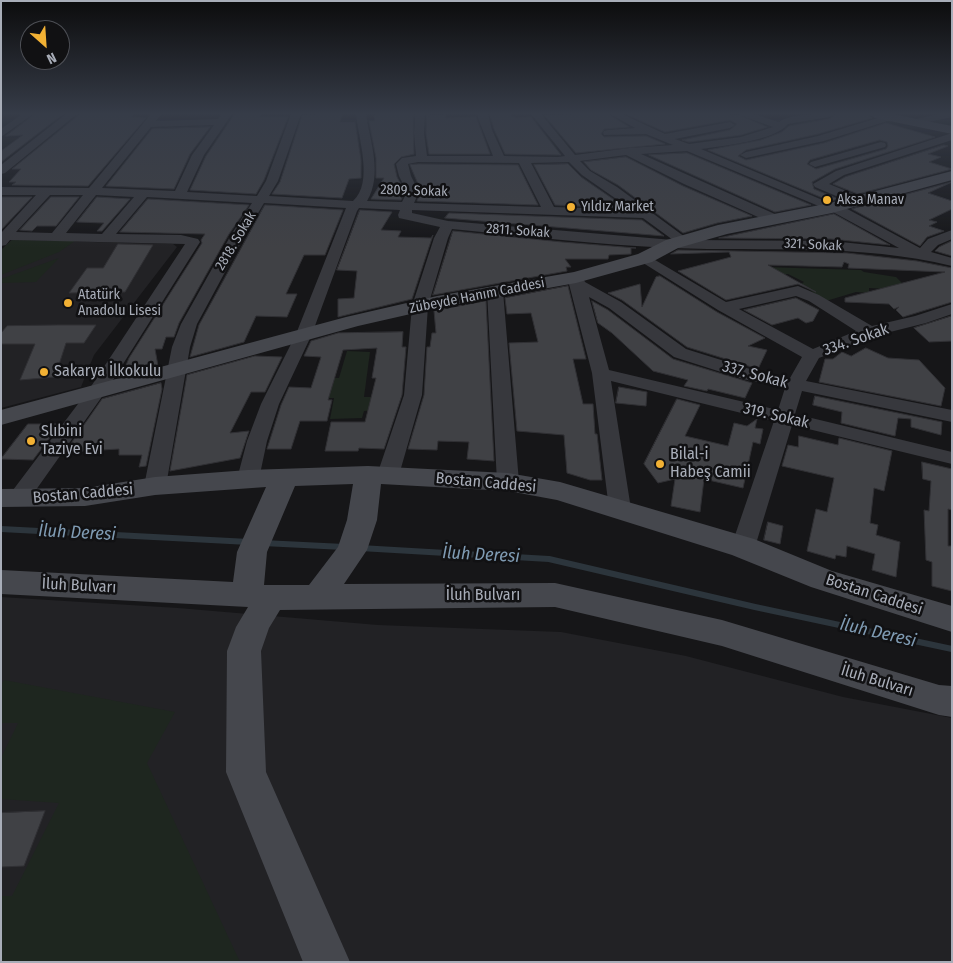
<!DOCTYPE html>
<html>
<head>
<meta charset="utf-8">
<style>
  body { margin:0 }
  #map { position:relative; width:953px; height:963px; overflow:hidden; background:#161618; font-family:"Fira Sans Condensed",sans-serif }
  canvas { display:block }
  .frame { position:absolute; inset:0; border:2px solid #a8adb8; pointer-events:none }
  .north { position:absolute; left:20px; top:20px; width:50px; height:50px; box-sizing:border-box; background:#111113; border:1px solid #4d4f55; border-radius:50%; rotate:154deg; font-size:14px; font-weight:700; line-height:20px; text-align:center; color:#a8adb8 }
  .north::after { content:''; display:block; margin:auto; width:18px; height:22px; background:#f2b134; clip-path:polygon(50% 0,100% 100%,50% 72%,0 100%) }
</style>
</head>
<body>
<div id="map">
<canvas width="953" height="963"></canvas>
<div class="frame"></div>
<div class="north">N</div>
</div>
<script>
const ctx = document.querySelector('canvas').getContext('2d');
ctx.lineJoin = 'round';
function paint(path, color) { ctx.fillStyle = color; ctx.fill(path, 'evenodd'); }
function strokePath(path, color, width, dash) { ctx.strokeStyle = color; ctx.lineWidth = width; ctx.lineCap = dash ? 'butt' : 'round'; ctx.setLineDash(dash || []); ctx.stroke(path); }
function write(font, color, halo, rows, align = 'center') {
  ctx.font = font + ' "Fira Sans Condensed",sans-serif'; ctx.lineWidth = 5; ctx.setLineDash([]); ctx.textBaseline = 'middle'; ctx.strokeStyle = halo; ctx.fillStyle = color; for (const [text, x, y, turn = 0] of rows) {
    ctx.save(); ctx.translate(x, y); ctx.rotate((+turn || 0) * Math.PI / 180); ctx.textAlign = isNaN(turn) ? turn : align; if (halo) ctx.strokeText(text, 0, 0); ctx.fillText(text, 0, 0); ctx.restore();
  }
}
paint(new Path2D(`
  M12 240 173 244 177 247 94 355 81 387 1 408V250Z
  M1 597 178 608 378 625 561 632 686 656 843 697 952 718V962H1Z`), '#222225');
paint(new Path2D(`
  M12 240 75 241 59 252 1 275V250Z
  M59 258 36 282 1 283V279Z
  M731 266 861 270 864 272 896 277 909 290 869 288V293L856 292 826 301 801 284 804 282 788 274 752 279Z
  M347 351 370 352 364 397H376L375 410 364 411 362 418 330 419 334 398H312L318 378H339Z
  M4 680 175 712 147 763 240 962H1V896H12L59 803 1 799V758L18 723H1V685Z`), '#1e261f');
strokePath(new Path2D(`
  M1 529 249 542
  M263 543 344 547
  M360 548 549 559 755 607 952 649`), '#2c353c', 6);
const building = new Path2D(`
  M35 114H63L1 162V151L23 135 6 136Z
  M133 114 131 117 146 118 88 186 12 185 16 182H9L21 169H12L79 115Z
  M261 114 259 117H288L264 180 256 194 190 190 206 156 234 115Z
  M342 114 340 122H355L361 160V178L349 179 342 198 272 194 280 182 302 116Z
  M378 114H413L414 154 401 157 394 164 397 177 405 192 401 200 371 199 384 178H376V158L369 121H375L374 116Z
  M427 114H429L428 116 445 115 446 118 476 117 490 154H429L426 133Z
  M490 114H510L511 116 516 118 531 117 561 155 505 154 494 129Z
  M608 114 629 127 604 129 601 134 604 137 646 136 665 144 576 153 545 116Z
  M727 114 732 116 739 115 767 127 741 135 689 142 682 140 730 130 737 124 730 120 665 132 628 115Z
  M836 114H867L872 118 818 134 746 150 738 156 746 160 824 143 886 123 935 137 835 169 812 182 814 189 838 199 830 201 708 150 761 140 782 132 789 126 829 119ZM880 140 887 142 888 146 886 149 816 169 807 164 810 160Z
  M210 127 190 154 174 189 106 186 152 129Z
  M944 145 948 146 928 154 941 157 929 162 952 169 858 194 833 184 845 177Z
  M687 153 811 205 775 212 649 155Z
  M626 157 683 186 752 216 717 223 683 233 618 185 591 170 584 162Z
  M418 164 518 165 538 205 417 201 421 191 410 165Z
  M568 164 581 177 626 208 555 205 534 165Z
  M952 182 928 193 952 201V209L929 220 937 222 929 226 944 231 927 237 920 246 852 209Z
  M1 197H32L1 230Z
  M51 197H79L56 226H37L32 231 20 230Z
  M97 197 130 199 102 231H97L104 223 77 222Z
  M148 199 249 205 229 234 179 323 174 337H166L162 349H155L158 366 122 375 129 358 202 243 201 240 205 234 120 232Z
  M265 205 343 210 325 255H304L286 294H297L287 317 256 316 244 342 190 357 199 325Z
  M360 210 392 212 381 230 401 231 398 237 431 238 433 235 412 299 338 317V299L354 298 357 271 337 270Z
  M449 213 642 220 664 236 445 218Z
  M834 214 890 245 831 239 719 238Z
  M453 231 562 242 636 248H631V254L609 255 608 259H565L571 267H566L567 271 433 295Z
  M952 241V256L935 251 939 247Z
  M118 244 153 245 125 292 69 293 87 268H103Z
  M678 250 847 253 917 261 952 268V302L903 317 896 310 899 307 894 309 889 304 845 302V298L945 272 848 268 849 264 844 262 842 267 768 265 816 292 798 284 726 300 678 271 731 257 729 252 671 254Z
  M660 276 717 312 765 338 748 346 767 350 758 369 687 347 622 300 608 293 640 284 642 307 656 277Z
  M568 286 586 359H573L583 404H593L595 434H597L602 480H590L567 473 564 435 517 431 509 343 538 342 531 313 507 314 505 298Z
  M796 298 819 310 813 321 806 323 798 318 772 325 744 310Z
  M486 301 494 461 467 459 469 442 438 441 437 450 408 449 424 395 427 347H430L432 333H436L434 311Z
  M592 301 608 310 673 359 752 383 745 398 708 389 707 391 684 386 688 380 653 371 612 333 598 323Z
  M952 316V341L929 342 914 328Z
  M57 325H96L84 343H66L55 377 20 380 35 344H1V333L7 326Z
  M403 332 402 347H406L402 395 384 449 359 448 358 451H325L331 422H365L376 378H372L377 348 343 350 328 400H332L327 421H300L291 449H267L281 405 289 387 311 388 321 357 304 356 311 341 338 333Z
  M866 348 888 358 919 360 945 388 941 406 819 382 825 359H833L842 352 851 356Z
  M255 356 282 357 265 392H251L230 433 249 431 240 458 170 471 187 375Z
  M161 383 162 389 146 466 139 467 142 455H119V449L65 452 102 399Z
  M619 387 647 392 646 406 616 403Z
  M815 396 942 422 941 435 911 427V419L898 418 895 436 841 423 842 412 813 405Z
  M677 399 700 405 685 436 728 446 734 423 747 426 757 419 755 428 763 429 760 444 753 442 743 488 704 479 700 512 671 506 675 479 658 483 644 464Z
  M28 424H60L33 460 1 459Z
  M799 436 838 445 839 438 892 451 884 491 874 488 870 523 878 525 876 535 900 542 896 577 872 570 875 554 847 546 846 557 836 555 835 559 807 551 816 509 827 512 834 478 782 466 788 445 798 447Z
  M922 462 952 469V510L948 509V546H952V591L932 586V562L926 560 924 510 929 511 931 481 923 479Z
  M768 522 783 526 780 544 764 540Z
  M45 811 24 866 1 867V813Z`);
paint(building, '#404145');
strokePath(building, '#303034', 1);
paint(new Path2D(`
  M22 114H33L1 137V129Z
  M66 114H77L5 173 1 174V165Z
  M151 114H161L156 121 218 119 222 114H232L204 155 187 192 257 196 266 181 291 114H301L278 181 269 196 353 201C374 183 358 137 356 114H366C370 142 383 174 367 201L402 202 407 192 399 176 396 164 402 158 416 156 414 133 415 114H425L424 133 427 156H493L478 118V114H488L492 130 504 156 558 157 565 156 531 114H541L575 155 629 148 673 145 646 134 604 135 603 133 604 131 608 130 635 128 610 114H622L665 134 730 122 735 125 730 128 675 139 689 144 741 137 773 127 742 116 740 114H753L779 122C789 114 820 114 834 114L829 117 788 124C775 141 722 146 701 149L832 204H838L920 248 928 239 952 230V239L938 245 931 252 952 258V266C858 243 767 252 672 248 599 245 525 236 452 229L448 238 428 306 422 395 399 475 395 480 388 482 381 480 377 475 404 395 412 306 434 238 440 227 399 218 398 215 400 210 359 208 357 211 312 334 279 404 267 441 259 479 255 484 248 486 241 484 237 479 247 441 261 404 296 334 346 208 264 203 245 235 197 324 190 347 166 486 163 491 155 493 147 491 144 486 172 347 181 324 231 235 252 203 147 197 116 234 181 235 198 239 200 242 106 391 26 504 18 506 10 504 7 499 10 494 90 388 185 244 10 240 6 245 1 246V233L36 195H1V187L89 188ZM214 125 192 155 175 191 102 188 151 127ZM687 151 833 212 899 248 831 241 689 240 617 187 590 171 580 161 626 155 684 184 767 221H777L779 218 777 215 641 154ZM418 162 519 163 541 207 414 203 419 192 411 176 408 164ZM569 162 582 175 632 210 554 207 531 163ZM50 195H83L52 233 16 232ZM96 195 134 197 102 234 66 233ZM412 210 643 218 673 240 448 221 412 213Z
  M891 114 896 117 894 119 824 141 746 158 740 155 746 152 818 136Z
  M940 114H952V117L915 125 910 122 911 120Z
  M952 133V140L844 175 829 184 863 198 865 201 863 204H855L815 187 813 184 836 171Z
  M881 142 885 143 886 145 885 147 815 167 809 164 811 162Z
  M645 254 726 302 798 286 819 295 872 326 915 316 952 304V314L926 323 874 336 819 358 806 381 952 410V422L802 391 795 414 952 452V464L792 425 755 547 751 553 743 555 735 553 731 547 774 421 611 381 631 509 628 514 620 516 612 514 609 509 592 373 569 284V277L571 274H581L585 282 621 302 686 349 753 370 790 378 802 357 718 310 640 261 638 258 640 255ZM796 296 809 301 856 331 813 349 739 309ZM589 297 609 308 674 357 743 379 785 388 778 410 609 370Z
  M495 286 500 288 503 291 519 482 516 487 508 489 500 487 497 482 487 291 490 288Z`), '#37383d');
paint(new Path2D(`
  M869 114H892L952 126V134L875 118Z
  M952 171V180L832 213 727 234 678 248 652 262 576 283 437 308 358 326 1 425V410L346 317 437 296 574 272 638 254 666 240 718 225 830 203Z
  M368 466 508 473 560 482 754 539 832 571 952 606V632L811 587 732 555 557 500 508 491 381 484 377 520 367 550 344 584 555 583 722 620 939 685 952 686V717L939 715 722 646 555 607 280 610 269 628 261 651 266 772 350 962H303L226 772 227 651 236 627 248 607 1 594V570L233 582 237 552 266 487 155 495 85 506 1 507V489L85 488 155 477 248 470ZM353 484 347 520 338 547 309 585H264L267 552 295 486Z`), '#45474d');
const sky = ctx.createLinearGradient(0, 0, 0, 248);
sky.addColorStop(0, '#0c0c0d');
sky.addColorStop(0.46, '#363c48');
sky.addColorStop(1, '#363c4800');
ctx.fillStyle = sky;
ctx.fillRect(0, 0, 953, 248);
for (const [x, y, r, color] of [
  [827,200,5,"#f2b134"],
  [571,207,5,"#f2b134"],
  [68,303,5,"#f2b134"],
  [44,372,5,"#f2b134"],
  [31,441,5,"#f2b134"],
  [660,464,5,"#f2b134"]
]) { const dot = new Path2D(); dot.arc(x, y, r, 0, 2 * Math.PI); ctx.fillStyle = color; ctx.fill(dot); strokePath(dot, '#111113', 2); }
write('14px', '#a8adb8', '#111113', [
  ["2809. Sokak",414,191,2],
  ["2811. Sokak",518,231,4],
  ["2818. Sokak",236,241,-59],
  ["321. Sokak",813,245,3],
  ["Zübeyde Hanım Caddesi",477,296,-11]
]);
write('14px', '#a8adb8', '#111113', [
  ["Aksa Manav",837,200],
  ["Yıldız Market",581,207],
  ["Atatürk",78,295],
  ["Anadolu Lisesi",78,311]
], 'left');
write('16px', '#a8adb8', '#111113', [
  ["334. Sokak",856,340,-19],
  ["337. Sokak",755,375,15],
  ["319. Sokak",776,416,13],
  ["Bostan Caddesi",486,483,5],
  ["Bostan Caddesi",83,494,-5],
  ["İluh Bulvarı",79,586,3],
  ["Bostan Caddesi",874,595,18],
  ["İluh Bulvarı",483,596],
  ["İluh Bulvarı",877,681,17]
]);
write('16px', '#a8adb8', '#111113', [
  ["Sakarya İlkokulu",54,372],
  ["Slıbini",41,432],
  ["Taziye Evi",41,450],
  ["Bilal-i",670,455],
  ["Habeş Camii",670,473]
], 'left');
write('italic 18px', '#7f9bb3', '#111113', [
  ["İluh Deresi",77,533,3],
  ["İluh Deresi",481,555,3],
  ["İluh Deresi",878,633,13]
]);
</script>
</body>
</html>
